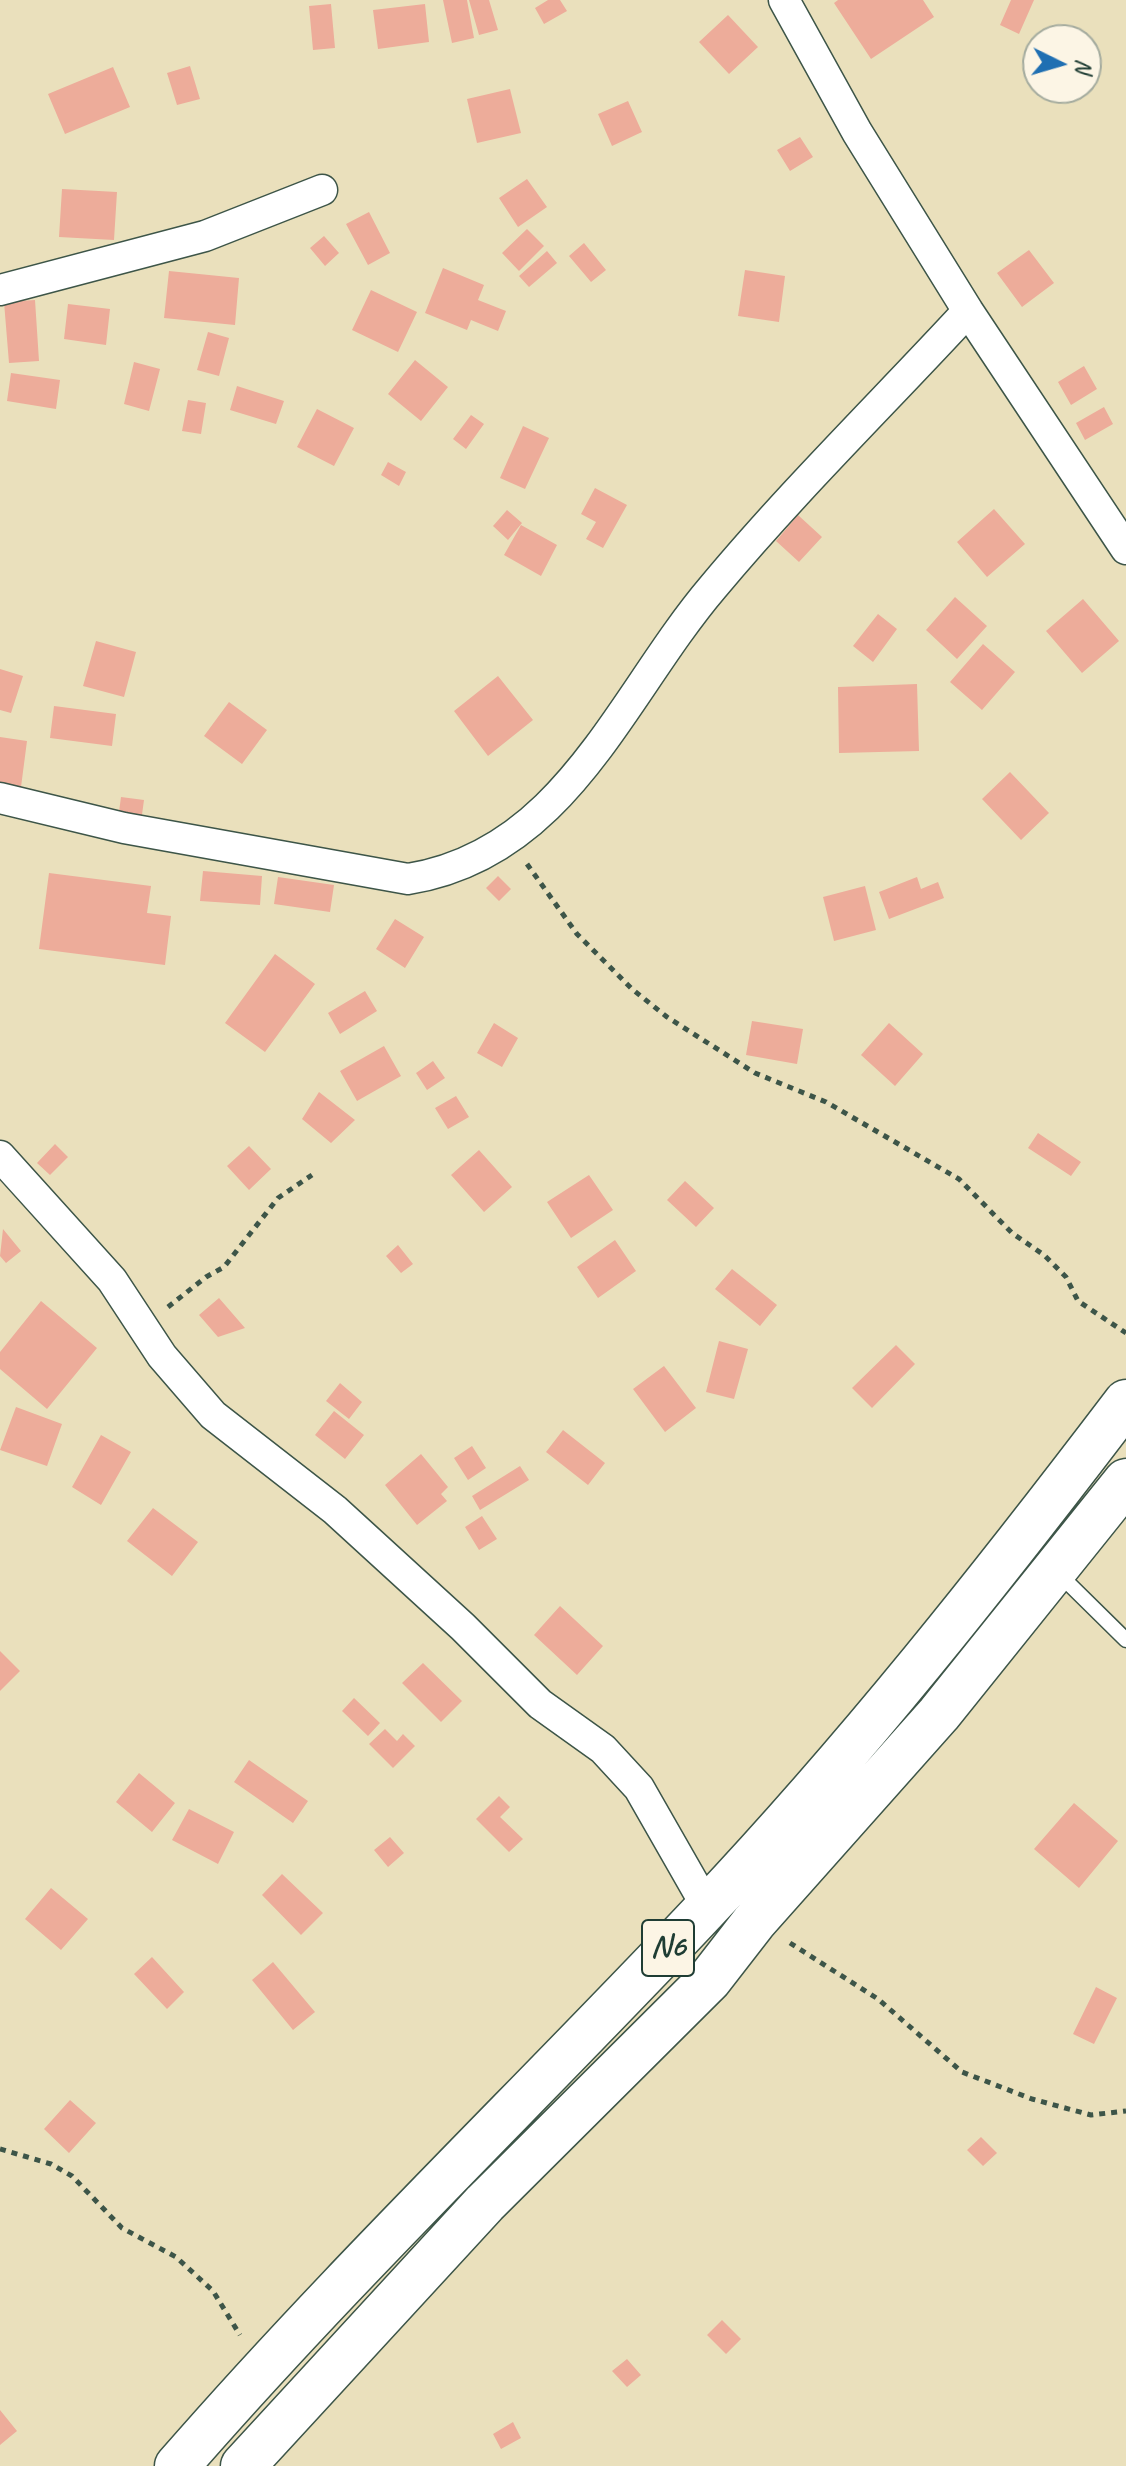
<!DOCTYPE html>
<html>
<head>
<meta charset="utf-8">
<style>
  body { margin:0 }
  #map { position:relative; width:1126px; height:2466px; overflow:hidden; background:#eae0bc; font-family:Caveat,sans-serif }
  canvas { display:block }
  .north { position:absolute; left:1022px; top:24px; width:80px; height:80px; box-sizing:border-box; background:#fcf5e5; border:2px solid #a4ab9e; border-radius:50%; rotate:95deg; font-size:22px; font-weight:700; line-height:32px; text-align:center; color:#1f3d34 }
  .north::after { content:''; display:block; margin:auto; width:28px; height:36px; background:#1f6fb2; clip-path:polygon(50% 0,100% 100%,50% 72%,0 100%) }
</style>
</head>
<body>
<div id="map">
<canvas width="1126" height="2466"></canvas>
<div class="north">N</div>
</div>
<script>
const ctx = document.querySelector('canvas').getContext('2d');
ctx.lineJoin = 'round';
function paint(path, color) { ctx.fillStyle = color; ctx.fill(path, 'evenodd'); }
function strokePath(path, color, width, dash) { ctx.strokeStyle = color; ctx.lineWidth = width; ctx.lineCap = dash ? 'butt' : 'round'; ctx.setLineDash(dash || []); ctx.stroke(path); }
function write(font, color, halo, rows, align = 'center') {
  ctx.font = font + ' Caveat,sans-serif'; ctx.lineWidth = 8; ctx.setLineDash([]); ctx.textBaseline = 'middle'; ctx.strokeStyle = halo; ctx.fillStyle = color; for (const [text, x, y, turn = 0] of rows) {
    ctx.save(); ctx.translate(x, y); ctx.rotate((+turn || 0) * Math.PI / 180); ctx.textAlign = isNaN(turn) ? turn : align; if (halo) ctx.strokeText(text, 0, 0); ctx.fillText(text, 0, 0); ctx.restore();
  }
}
paint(new Path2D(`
  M443 0H467L474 38 452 43Z
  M469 0H489L498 30 479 35Z
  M548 0H560L567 11 544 24 535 8Z
  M838 0H923L934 17 871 59 834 3Z
  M1011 0H1034L1019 34 1000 25Z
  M331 4 335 48 313 50 309 6Z
  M425 4 429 42 378 49 373 10Z
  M728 15 758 47 729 74 699 42Z
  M190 66 200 99 177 105 167 73Z
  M113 67 130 107 65 134 48 94Z
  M510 89 521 133 477 143 467 99Z
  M628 101 642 132 612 146 598 114Z
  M800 137 813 157 790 171 777 150Z
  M527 179 547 207 518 227 499 198Z
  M62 189 117 192 114 240 59 237Z
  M369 212 390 253 368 265 346 224Z
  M527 229 544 246 519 271 502 253Z
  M324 236 339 253 325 266 310 248Z
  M584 243 606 270 591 282 569 256Z
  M1029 250 1054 283 1022 307 997 273Z
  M547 251 557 263 529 287 519 276Z
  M443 268 484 285 478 300 506 311 498 331 471 320 467 330 425 313Z
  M745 270 785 276 779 322 738 316Z
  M169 271 239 278 235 325 164 318Z
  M371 290 417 312 398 352 352 330Z
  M35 300 39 361 9 363 4 302Z
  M68 304 110 309 106 345 64 339Z
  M208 332 229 338 219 376 197 370Z
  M415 360 448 387 421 421 388 394Z
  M134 362 160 369 149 411 124 404Z
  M1084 366 1097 389 1071 405 1058 382Z
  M11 373 60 380 56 409 7 401Z
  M237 386 284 401 276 424 230 410Z
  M188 400 206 403 201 434 182 431Z
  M1104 407 1113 424 1085 440 1076 423Z
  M317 409 354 428 334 466 297 447Z
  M471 415 484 424 466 449 453 439Z
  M523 426 549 438 525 489 500 478Z
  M388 462 406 472 399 486 381 475Z
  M595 488 627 505 603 548 586 539 596 522 581 514Z
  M994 509 1025 544 987 577 957 542Z
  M507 510 522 523 508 540 493 526Z
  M798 515 822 537 799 562 776 541Z
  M521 525 557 545 541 576 504 555Z
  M955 597 987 626 957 659 926 630Z
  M1083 599 1119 641 1082 673 1046 631Z
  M878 614 897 629 873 662 853 646Z
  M96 641 136 652 124 697 83 686Z
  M983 644 1015 672 982 710 950 682Z
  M0 669 23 676 11 713 0 710Z
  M498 676 533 720 488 756 454 711Z
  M917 684 919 751 839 753 838 687Z
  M229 702 267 730 242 764 204 736Z
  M54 706 116 714 112 746 50 738Z
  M0 737 27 741 21 787 0 784Z
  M1010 772 1049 813 1021 840 982 799Z
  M121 797 144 800 141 822 118 819Z
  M203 871 262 876 260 905 200 901Z
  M49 873 151 886 147 913 171 916 165 965 39 949Z
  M498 876 511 889 499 901 486 888Z
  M278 877 334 885 330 912 274 904Z
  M917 877 921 889 938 882 944 898 889 919 879 892Z
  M865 886 876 930 834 941 823 897Z
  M395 919 424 937 405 968 376 949Z
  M275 954 315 984 265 1052 225 1023Z
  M365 991 377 1011 340 1034 328 1013Z
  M752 1021 803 1029 797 1064 746 1055Z
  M494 1023 518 1038 502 1067 477 1053Z
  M889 1023 923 1054 895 1086 861 1055Z
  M384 1046 401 1076 357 1101 340 1071Z
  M433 1061 445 1078 427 1090 416 1073Z
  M319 1092 355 1120 331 1143 302 1119Z
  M456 1096 469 1117 448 1129 435 1108Z
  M1038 1133 1081 1162 1071 1176 1028 1148Z
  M55 1144 68 1157 50 1175 37 1163Z
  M249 1146 271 1169 249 1190 227 1166Z
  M479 1150 512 1187 484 1212 451 1175Z
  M589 1175 613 1210 571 1238 547 1202Z
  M685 1181 714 1208 696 1227 667 1200Z
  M3 1229 21 1251 6 1263 0 1256Z
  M615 1240 636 1271 598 1298 577 1267Z
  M398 1245 413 1264 401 1273 386 1256Z
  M732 1269 777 1305 760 1326 715 1289Z
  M219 1298 245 1328 218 1337 199 1315Z
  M41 1301 97 1348 47 1409 0 1369V1352Z
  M719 1341 748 1349 734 1399 706 1392Z
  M896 1345 915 1364 872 1408 852 1388Z
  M664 1366 696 1408 665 1432 633 1389Z
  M340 1383 362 1402 349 1419 326 1401Z
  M16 1407 62 1424 47 1466 0 1450Z
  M334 1411 364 1435 345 1459 315 1435Z
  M563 1430 605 1463 588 1485 546 1452Z
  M101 1435 131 1452 101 1505 72 1487Z
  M472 1446 486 1468 468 1480 454 1458Z
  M421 1454 448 1487 441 1494 447 1501 417 1525 385 1485Z
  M520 1466 529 1480 480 1510 472 1496Z
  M153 1508 198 1542 172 1576 127 1541Z
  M482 1516 497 1539 479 1550 465 1527Z
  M560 1606 603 1646 577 1675 534 1635Z
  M0 1651 20 1671 0 1691Z
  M423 1663 462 1701 441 1722 402 1683Z
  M354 1698 380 1723 368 1736 342 1711Z
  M385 1729 397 1741 403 1734 415 1746 393 1768 369 1744Z
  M249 1760 308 1801 293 1823 234 1782Z
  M139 1773 175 1803 152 1832 116 1802Z
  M499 1796 510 1807 500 1817 523 1839 509 1852 476 1819Z
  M1074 1803 1118 1841 1079 1888 1034 1849Z
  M189 1809 234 1832 218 1864 172 1840Z
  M390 1837 404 1853 388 1867 374 1850Z
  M282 1874 323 1913 301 1935 262 1895Z
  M51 1888 88 1919 61 1950 25 1919Z
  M152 1957 184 1992 167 2009 134 1974Z
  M273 1962 315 2012 293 2030 252 1980Z
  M1096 1987 1117 1998 1094 2044 1073 2034Z
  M70 2100 96 2123 69 2153 44 2129Z
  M981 2137 997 2153 983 2166 967 2150Z
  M722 2320 741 2339 726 2354 707 2335Z
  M627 2359 641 2375 627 2387 612 2371Z
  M0 2410 17 2431 0 2445Z
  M513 2422 521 2438 501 2449 493 2434Z`), '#edac9a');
const lane = new Path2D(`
  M1059 1574 1126 1640`);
const street = new Path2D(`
  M784 0 857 132 968 311 1126 549
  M0 290 205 236 322 190
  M0 798 124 828 408 879C566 854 621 695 713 587 793 491 883 403 968 311
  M0 1156 112 1280 162 1356 213 1415 335 1510 463 1627 540 1704 603 1749 639 1788 707 1907`);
const highway = new Path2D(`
  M177 2466C345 2273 530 2096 705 1910 856 1750 993 1577 1126 1402
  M243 2466 485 2203 709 1980 754 1922 939 1714 1126 1481`);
strokePath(lane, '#3d5548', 17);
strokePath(street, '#3d5548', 33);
strokePath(highway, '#3d5548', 47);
strokePath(new Path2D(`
  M527 864 577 934 632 989 667 1017 755 1073 826 1102 959 1179 1012 1233 1044 1255 1066 1277 1078 1301 1126 1333
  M168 1307 206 1277 224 1267 278 1198 312 1175
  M790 1943 878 1999 962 2072 1032 2099 1091 2115 1126 2111
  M0 2149 51 2164 72 2176 122 2228 176 2257 213 2291 240 2335`), '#3d5548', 5, [6, 6]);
strokePath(lane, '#fff', 14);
strokePath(street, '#fff', 30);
strokePath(highway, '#fff', 44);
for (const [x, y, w] of [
  [668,1948,52]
]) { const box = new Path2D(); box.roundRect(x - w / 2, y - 28, w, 56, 6); ctx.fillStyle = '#fcf5e5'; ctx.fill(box); strokePath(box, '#1f3d34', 2); }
write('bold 32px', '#1f3d34', null, [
  ["N6",668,1948]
]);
</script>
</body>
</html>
